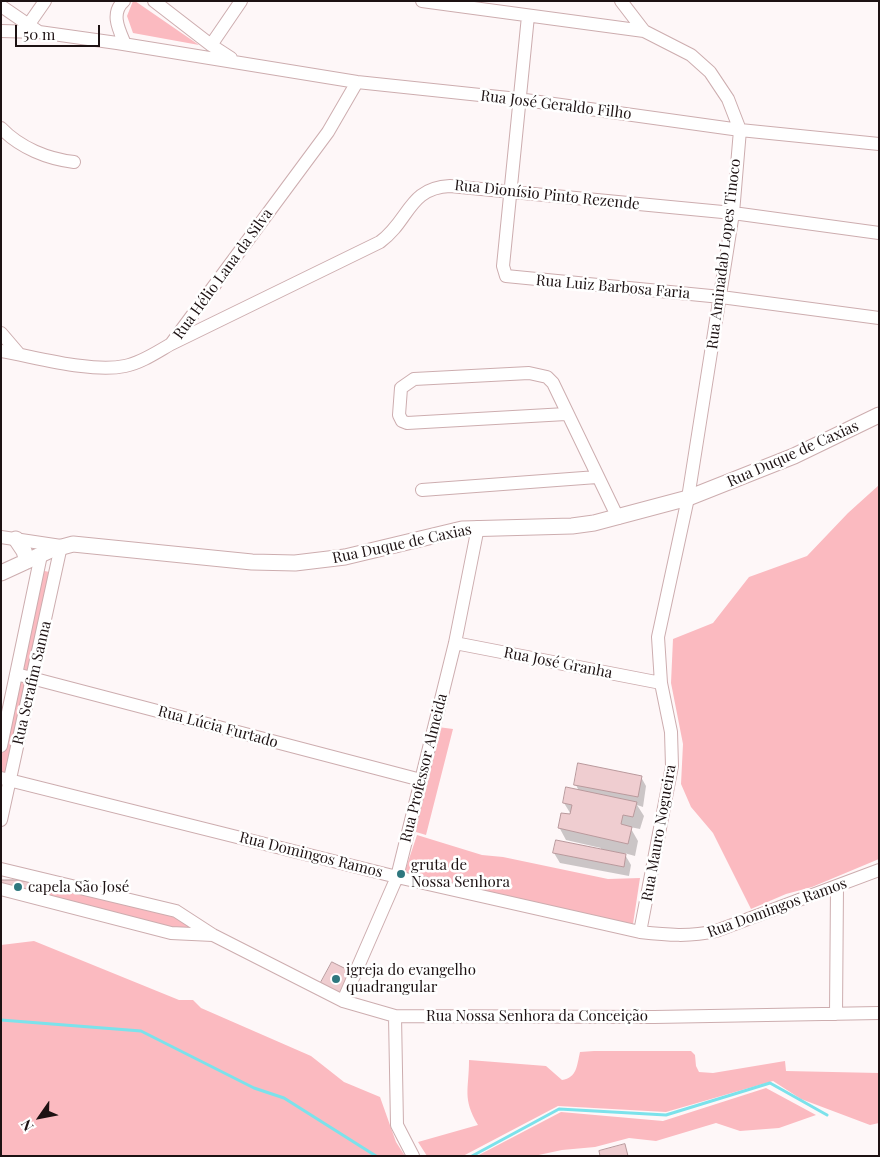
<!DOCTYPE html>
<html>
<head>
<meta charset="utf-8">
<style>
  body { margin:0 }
  #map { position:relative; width:880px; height:1157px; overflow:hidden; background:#fef7f8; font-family:"Playfair Display",serif }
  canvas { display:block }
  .frame { position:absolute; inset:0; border:2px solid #1d1213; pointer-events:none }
  .north { position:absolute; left:15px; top:1092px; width:50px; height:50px; -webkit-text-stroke:4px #fff; paint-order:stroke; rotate:237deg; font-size:14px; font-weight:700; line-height:20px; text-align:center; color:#1d1213 }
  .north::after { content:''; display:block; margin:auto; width:18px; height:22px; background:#1d1213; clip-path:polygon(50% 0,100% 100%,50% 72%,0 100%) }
  .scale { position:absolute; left:15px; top:25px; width:85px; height:22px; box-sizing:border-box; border:2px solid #1d1213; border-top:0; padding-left:6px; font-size:15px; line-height:18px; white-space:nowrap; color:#1d1213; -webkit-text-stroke:4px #fff; paint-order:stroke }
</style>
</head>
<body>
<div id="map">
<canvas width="880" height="1157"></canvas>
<div class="frame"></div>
<div class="north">N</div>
<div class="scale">50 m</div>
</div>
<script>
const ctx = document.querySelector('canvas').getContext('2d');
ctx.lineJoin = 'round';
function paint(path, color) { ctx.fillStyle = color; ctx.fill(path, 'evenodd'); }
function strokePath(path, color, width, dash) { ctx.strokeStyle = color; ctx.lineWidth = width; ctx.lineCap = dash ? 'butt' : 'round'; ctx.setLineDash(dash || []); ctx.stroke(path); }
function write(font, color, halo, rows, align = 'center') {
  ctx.font = font + ' "Playfair Display",serif'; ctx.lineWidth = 5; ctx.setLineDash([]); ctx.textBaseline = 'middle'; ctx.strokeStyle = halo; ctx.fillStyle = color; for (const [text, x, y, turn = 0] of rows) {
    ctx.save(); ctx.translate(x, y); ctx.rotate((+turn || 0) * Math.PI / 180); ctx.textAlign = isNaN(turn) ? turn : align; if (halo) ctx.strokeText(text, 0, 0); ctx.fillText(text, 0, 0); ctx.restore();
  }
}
paint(new Path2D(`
  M133 1H135L199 45 133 33 127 16Z
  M879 485V859L812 887 786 894 751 909 713 833 691 807 681 784 683 744 671 683 673 639 713 623 749 577 807 556 848 513Z
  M40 570 54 573 31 676 19 672Z
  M18 677 30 681 8 777 1 775V757Z
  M438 727 453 729 426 835 416 832 418 810Z
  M417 835 482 855 503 857 608 879 640 878 633 924 404 874Z
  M35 884 118 902 185 920 203 933 175 932 33 895Z
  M34 941 179 1000H193L201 1008 311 1056 344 1082 380 1097 396 1142 405 1156H1V945Z
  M594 1051H691L695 1055 696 1066 699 1072 713 1073 785 1061 786 1071 879 1073V1123L870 1125 801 1099 773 1081 666 1112 558 1106 463 1156H427L418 1142 478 1125C462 1098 469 1090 469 1060L546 1066 562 1080C577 1078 577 1065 580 1052Z
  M766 1088 816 1115 779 1128 740 1131 716 1123 656 1141 629 1138 595 1147 562 1150 534 1156H477L561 1112 663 1121Z`), '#fbbac0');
paint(new Path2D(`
  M641 777 646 786 643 807 637 805 644 816 640 829 630 827 638 841 635 856 624 853 631 865 629 876 560 863 554 853 557 842 601 851V848L566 840 559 827 572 816 564 803 579 791 576 785Z
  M33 884 37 890 35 900 1 891Z`), '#0003');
strokePath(new Path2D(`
  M1 1020 141 1031 254 1088 284 1098 376 1156
  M472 1156 559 1109 666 1115 770 1083 827 1115`), '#7ce2eb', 3);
const building = new Path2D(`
  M578 763 642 776 638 797 574 785Z
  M566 787 637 802 633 817 623 815 621 824 632 827 628 844 558 828 561 813 570 814 572 805 563 803Z
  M556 840 626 854 624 867 553 853Z
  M1 880H18L34 883 32 894 1 886Z
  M332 962 352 972 341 997 319 986Z
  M625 1144 628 1156H600L599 1151Z`);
paint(building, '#efcdd0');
strokePath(building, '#b9999c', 1);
const minor = new Path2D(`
  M124 1C110 13 119 30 125 44
  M154 1 211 45 231 58
  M422 1 644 31
  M621 1 644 31 691 55 710 72 728 99 740 130 733 213 688 498 658 637 661 683 671 732 672 766 640 932
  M1 6 39 32
  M528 16 503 266 506 276 721 297 879 318
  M29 24 45 1
  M1 31 39 32 117 43 357 82 518 99 740 130 879 144
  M211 45 241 1
  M1 128C20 148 48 159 74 162
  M1 333 19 354
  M171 344 380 242C410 220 408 188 450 186L733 213 879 233
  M1 351C36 357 91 373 125 366 141 363 157 352 171 344L328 132 357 82
  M566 414 407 423 402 421 399 415 401 388 414 379 529 373 547 377 553 383 618 518
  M422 490 597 477
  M1 537 61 546 1 820
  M455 643 661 683
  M16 674 421 780
  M1 746 41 555
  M1 778 397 877 640 932C667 935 690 937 716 931L879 870
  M1 869 176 911 213 935 343 1001 395 1016 654 1017 879 1013
  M1 889 171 933 213 935
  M343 1001 397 877 455 643 478 527
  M836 1014 837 887
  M395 1016 397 1125 413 1156`);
const tertiary = new Path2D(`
  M16 539 24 551 27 561
  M1 573 51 550 73 544 252 562 295 563 345 557 462 529 572 526 594 523 688 498 794 456 879 415`);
strokePath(minor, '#cdadaf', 14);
strokePath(tertiary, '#cdadaf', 17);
strokePath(minor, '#fff', 12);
strokePath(tertiary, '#fff', 15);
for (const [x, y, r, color] of [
  [401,874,5,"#2e777e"],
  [18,887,5,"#2e777e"],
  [336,979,5,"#2e777e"]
]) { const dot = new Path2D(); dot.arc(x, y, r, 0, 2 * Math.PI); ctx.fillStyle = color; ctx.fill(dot); strokePath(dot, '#fff', 2); }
write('15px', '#1d1213', '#fff', [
  ["Rua José Geraldo Filho",556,105,7],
  ["Rua Dionísio Pinto Rezende",547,195,6],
  ["Rua Aminadab Lopes Tinoco",724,254,-83],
  ["Rua Hélio Lana da Silva",223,274,-54],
  ["Rua Luiz Barbosa Faria",613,287,5],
  ["Rua Duque de Caxias",793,454,-24],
  ["Rua Duque de Caxias",402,544,-12],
  ["Rua José Granha",558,663,11],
  ["Rua Serafim Sanna",32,683,-77],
  ["Rua Lúcia Furtado",218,727,15],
  ["Rua Professor Almeida",424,768,-76],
  ["Rua Mauro Nogueira",659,833,-80],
  ["Rua Domingos Ramos",311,855,14],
  ["Rua Domingos Ramos",777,908,-20],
  ["Rua Nossa Senhora da Conceição",537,1016]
]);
write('15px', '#1d1213', '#fff', [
  ["gruta de",411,865],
  ["Nossa Senhora",411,882],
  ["capela São José",28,887],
  ["igreja do evangelho",346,970],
  ["quadrangular",346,987]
], 'left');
</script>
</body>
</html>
